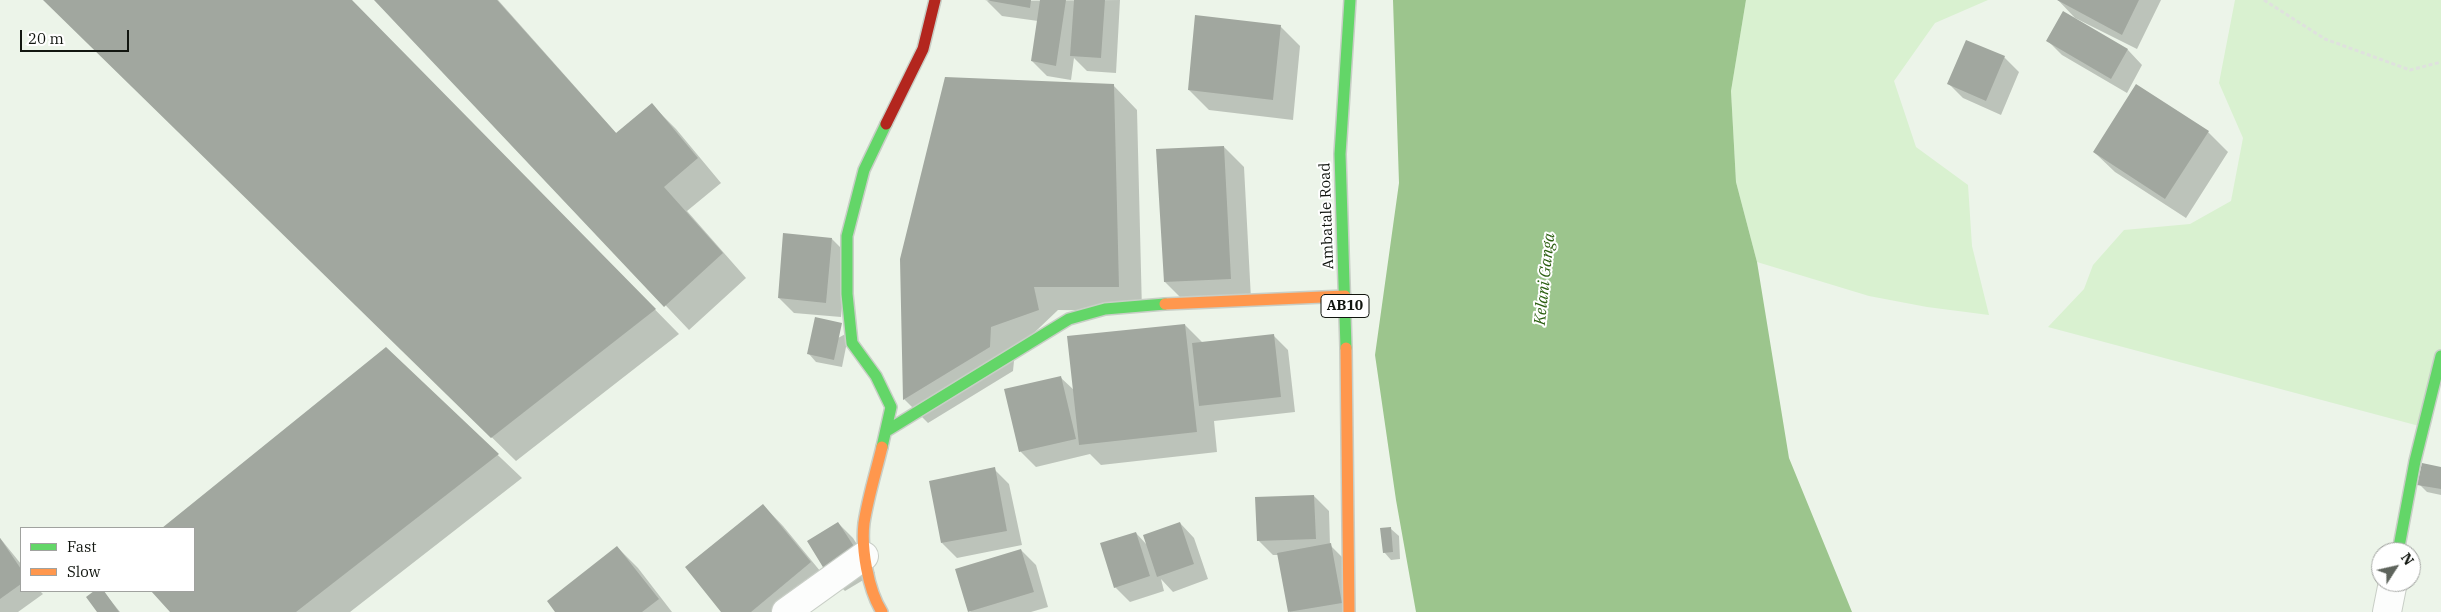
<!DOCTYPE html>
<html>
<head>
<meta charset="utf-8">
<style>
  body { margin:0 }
  #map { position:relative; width:2441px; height:612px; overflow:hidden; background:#ecf4e9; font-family:"IBM Plex Serif",serif }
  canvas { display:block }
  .legend { position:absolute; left:20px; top:527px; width:175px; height:65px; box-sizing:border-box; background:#fff; border:1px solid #a0a29f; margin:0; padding:6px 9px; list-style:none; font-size:15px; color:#121610 }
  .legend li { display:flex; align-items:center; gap:10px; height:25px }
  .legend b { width:25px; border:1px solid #a0a29f }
  .north { position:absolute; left:2371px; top:542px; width:50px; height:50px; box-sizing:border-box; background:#fff; border:1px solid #a0a29f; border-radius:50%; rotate:55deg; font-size:14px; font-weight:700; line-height:20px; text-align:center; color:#121610 }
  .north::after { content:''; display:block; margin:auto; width:18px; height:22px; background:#5e645c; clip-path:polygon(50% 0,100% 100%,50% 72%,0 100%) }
  .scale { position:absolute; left:20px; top:30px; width:109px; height:22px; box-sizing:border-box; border:2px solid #121610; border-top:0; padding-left:6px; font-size:15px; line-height:18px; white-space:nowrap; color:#121610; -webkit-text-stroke:4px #fff; paint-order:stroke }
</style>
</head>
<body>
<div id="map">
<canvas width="2441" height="612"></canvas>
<ul class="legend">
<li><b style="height:6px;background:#63d668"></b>Fast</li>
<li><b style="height:6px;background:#ff974d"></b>Slow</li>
</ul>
<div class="north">N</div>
<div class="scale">20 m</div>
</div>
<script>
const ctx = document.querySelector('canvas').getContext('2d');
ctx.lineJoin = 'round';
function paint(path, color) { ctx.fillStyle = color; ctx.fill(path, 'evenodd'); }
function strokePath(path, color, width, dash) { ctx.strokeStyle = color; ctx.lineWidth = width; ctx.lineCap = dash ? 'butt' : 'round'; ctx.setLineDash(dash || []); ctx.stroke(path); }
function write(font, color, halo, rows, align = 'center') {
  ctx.font = font + ' "IBM Plex Serif",serif'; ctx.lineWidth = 4; ctx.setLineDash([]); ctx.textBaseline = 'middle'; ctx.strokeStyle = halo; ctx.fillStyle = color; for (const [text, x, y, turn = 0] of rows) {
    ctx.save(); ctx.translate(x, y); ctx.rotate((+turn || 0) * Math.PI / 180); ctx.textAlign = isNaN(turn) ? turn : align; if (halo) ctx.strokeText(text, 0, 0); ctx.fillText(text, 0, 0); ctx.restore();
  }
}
paint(new Path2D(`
  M1746 0H1988L1935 23 1894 81 1916 147 1968 185 1972 246 1989 315 1927 307 1869 296 1757 262 1736 182 1731 91Z
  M2235 0H2441V356L2423 427 2048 327 2084 289 2093 265 2124 230 2190 224 2231 201 2243 138 2219 83Z`), '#d9f1d0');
paint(new Path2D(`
  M1393 0H1746L1731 91 1736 182 1757 262 1789 458 1852 612H1416L1396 500 1375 355 1399 183Z`), '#9cc58d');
paint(new Path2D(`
  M45 0H351L679 334 516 461Z
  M376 0H498L617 134 652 105 676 129 721 183 687 211 746 278 689 330Z
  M1120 0 1116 73 1087 71 1074 58 1071 80 1047 76 1032 61 1038 21 1002 16 987 1Z
  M2058 0H2161L2137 49 2075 18Z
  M2064 13 2128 50 2142 65 2127 93 2062 55 2047 40Z
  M1280 26 1300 46 1293 120 1209 110 1189 90Z
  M2004 57 2019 72 2001 115 1963 98 1948 83Z
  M1113 85 1137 110 1142 311 1058 310 1015 351 1013 371 928 423 904 399 901 259Z
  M2208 132 2228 152 2186 218 2115 172 2094 152Z
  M1224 147 1244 167 1251 299 1185 302 1165 282Z
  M832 239 847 254 841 317 794 313 779 298Z
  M1185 325 1203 343 1273 335 1288 350 1295 412 1214 421 1217 452 1101 465 1090 454 1036 467 1021 452 1006 390 1060 377 1075 391Z
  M849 332 842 367 816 362 809 354Z
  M386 349 522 478 350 612H171L152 591H194V528H164Z
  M2441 468V495L2427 492 2419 484Z
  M994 469 1009 484 1022 545 957 558 942 543Z
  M1314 496 1329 511 1330 545 1345 560 1355 612H1290L1279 555H1273L1258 540Z
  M763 505 783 526 830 583 795 612H723Z
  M838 523 853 538 875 573 845 591 830 576Z
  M1180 523 1194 538 1208 579 1173 592 1161 579 1164 591 1130 602 1115 587 1136 533 1147 545Z
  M1391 529 1399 536 1400 559 1391 560 1384 552Z
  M0 538 21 564V591H40L43 594 18 612H0Z
  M617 547 638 568 672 612H557Z
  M1021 550 1036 565 1048 607 1031 612H970Z
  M96 591H103L120 612H98L87 597Z`), '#0003');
paint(new Path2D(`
  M43 0H352L656 309 491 438Z
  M374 0H497L616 133 652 103 698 158 664 187 723 253 664 307Z
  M985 0H1031L1030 8Z
  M1040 0H1066L1056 66 1031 61Z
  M1074 0H1105L1101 58 1070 56Z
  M2057 0H2139L2122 35Z
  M2063 11 2128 49 2111 79 2046 41Z
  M1195 15 1281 25 1273 100 1188 90Z
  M1966 40 2005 56 1986 101 1947 84Z
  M945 77 1114 84 1119 287H1034L1039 310 991 327 990 347 903 400 900 259Z
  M2136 84 2209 131 2165 199 2093 152Z
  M1224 146 1231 279 1164 282 1156 149Z
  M783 233 832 238 826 303 778 298Z
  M815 317 842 323 834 360 807 354Z
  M1185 324 1197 432 1079 445 1067 336Z
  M1274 334 1281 397 1199 406 1192 343Z
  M386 347 499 454 296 612H170L151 591H194V528H162Z
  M1061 376 1076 439 1019 452 1004 389Z
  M2422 463 2441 467V489L2417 485Z
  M995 467 1007 531 941 543 929 481Z
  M1314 495 1316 539 1257 541 1255 497Z
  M763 504 811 562 751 612H721L685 567Z
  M838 522 861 557 829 577 807 541Z
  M1180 522 1194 564 1157 577 1143 535Z
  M1391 527 1393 552 1383 553 1380 528Z
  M1136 532 1150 576 1114 588 1100 543Z
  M0 538 21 569V584L0 599Z
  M1331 543 1342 603 1288 612 1277 553Z
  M617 546 659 599 642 612H555L547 601Z
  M1021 549 1034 592 968 612 955 569Z
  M94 591H104L119 612H97L86 597Z`), '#a1a79f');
const street = new Path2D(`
  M786 612 864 556
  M2387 612 2393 582`);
const fast = new Path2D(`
  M1346 348 1340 154 1350 0
  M888 430 1069 319 1105 309 1165 304
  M882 447 891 407 876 376 852 343 847 294V236L864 170 886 124
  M2398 552 2415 461 2441 356`);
const slow = new Path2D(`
  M1165 304 1345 296
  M1346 348 1349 612
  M882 447C876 472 868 497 864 523 861 548 868 590 882 612`);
const jam = new Path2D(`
  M886 124 923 49 935 0`);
strokePath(street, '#c8cec6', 30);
strokePath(fast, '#c8cec6', 14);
strokePath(slow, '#c8cec6', 14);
strokePath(jam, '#c8cec6', 14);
strokePath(new Path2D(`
  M2264 0 2325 39 2410 70 2441 62`), '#dfe1de', 3, [4, 2.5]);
strokePath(street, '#fcfdfc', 28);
strokePath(fast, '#63d668', 11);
strokePath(slow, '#ff974d', 11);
strokePath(jam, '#b3261e', 11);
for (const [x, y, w] of [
  [1345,306,48]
]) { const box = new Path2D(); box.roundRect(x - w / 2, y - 11.5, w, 23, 4); ctx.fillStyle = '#fff'; ctx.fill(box); strokePath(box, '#121610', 1); }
write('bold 14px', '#121610', null, [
  ["AB10",1345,306]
]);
write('15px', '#121610', '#fff', [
  ["Ambatale Road",1327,216,-92]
]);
write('italic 16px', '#2a5e0f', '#fff', [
  ["Kelani Ganga",1545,279,-84]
]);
</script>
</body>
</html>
